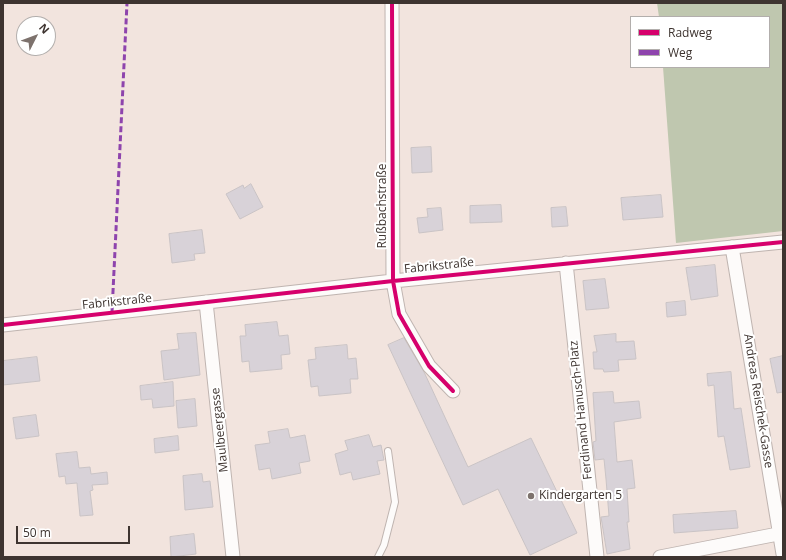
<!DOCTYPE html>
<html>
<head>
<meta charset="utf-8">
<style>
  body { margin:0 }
  #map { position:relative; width:786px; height:560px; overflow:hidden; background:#f2e4de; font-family:"Open Sans",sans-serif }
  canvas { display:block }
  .frame { position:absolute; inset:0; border:4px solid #3e3430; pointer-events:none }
  .legend { position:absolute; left:630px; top:16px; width:140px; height:52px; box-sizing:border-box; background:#fff; border:1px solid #b2aeac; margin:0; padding:5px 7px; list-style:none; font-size:12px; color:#3e3430 }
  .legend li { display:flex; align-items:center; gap:8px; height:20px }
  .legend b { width:20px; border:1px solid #b2aeac }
  .north { position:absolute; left:16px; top:16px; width:40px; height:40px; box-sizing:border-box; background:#fff; border:1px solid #b2aeac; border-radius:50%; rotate:48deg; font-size:11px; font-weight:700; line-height:16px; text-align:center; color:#3e3430 }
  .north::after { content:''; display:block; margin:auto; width:14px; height:18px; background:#7d726d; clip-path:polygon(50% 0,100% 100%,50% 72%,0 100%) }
  .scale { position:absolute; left:16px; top:526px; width:114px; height:18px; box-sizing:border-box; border:2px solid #3e3430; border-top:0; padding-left:5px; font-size:12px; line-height:14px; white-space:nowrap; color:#3e3430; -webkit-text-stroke:3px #fff; paint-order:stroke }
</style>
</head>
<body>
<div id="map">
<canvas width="786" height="560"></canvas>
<div class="frame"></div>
<ul class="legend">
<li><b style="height:5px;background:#d6006c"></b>Radweg</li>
<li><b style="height:5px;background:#8e44ad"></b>Weg</li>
</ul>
<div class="north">N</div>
<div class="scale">50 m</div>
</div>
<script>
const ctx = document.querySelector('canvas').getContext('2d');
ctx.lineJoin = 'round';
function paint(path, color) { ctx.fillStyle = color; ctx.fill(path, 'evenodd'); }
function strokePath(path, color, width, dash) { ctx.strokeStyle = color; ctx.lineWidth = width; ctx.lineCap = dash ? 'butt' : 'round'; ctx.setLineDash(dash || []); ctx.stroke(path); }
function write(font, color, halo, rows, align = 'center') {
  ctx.font = font + ' "Open Sans",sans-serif'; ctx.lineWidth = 4; ctx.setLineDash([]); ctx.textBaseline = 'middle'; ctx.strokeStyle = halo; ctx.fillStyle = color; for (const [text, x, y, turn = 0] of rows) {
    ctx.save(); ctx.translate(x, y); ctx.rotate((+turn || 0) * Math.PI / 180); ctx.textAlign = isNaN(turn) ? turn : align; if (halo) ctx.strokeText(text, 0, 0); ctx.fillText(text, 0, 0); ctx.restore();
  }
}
paint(new Path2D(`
  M657 3H783V231L676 243 663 67H769V17H659Z`), '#bfc7af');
const building = new Path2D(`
  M431 147 432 172 412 173 411 148Z
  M251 184 263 207 240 219 226 194 243 185 244 188Z
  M661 195 663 217 623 220 621 198Z
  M501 205 502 222 470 223V206Z
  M566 207 568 226 552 227 551 208Z
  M441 208 443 230 419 233 417 218 428 217 427 209Z
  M202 230 205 253 194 254 195 260 172 263 169 234Z
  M715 265 718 296 691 300 686 268Z
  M605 279 609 308 586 310 583 281Z
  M685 301 686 315 667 317 666 303Z
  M277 322 279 336 288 335 290 354 281 355 282 369 250 372 249 361 242 362 240 336H246L245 325Z
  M196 333 200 375 164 380 161 351 179 349 177 334Z
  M616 334V342L634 341 636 359 618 360 619 371 604 372 603 369H594L593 352H597L594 336Z
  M404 338 424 372 468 467 531 438 577 533 530 555 498 489 463 505 388 345Z
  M347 345 348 359 356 358 358 379H350L351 393 319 396 318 386 311 387 308 360 316 359 315 348Z
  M783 356V392L777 393 770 359Z
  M37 357 40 381 3 385V361Z
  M731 372 734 409 741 408 750 467 730 470 724 436 718 437 714 385 708 386 707 374Z
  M173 382 174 406 153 408 152 399 141 400 140 386Z
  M613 392 614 403 639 401 641 418 614 422 617 462 632 460 635 488 627 489 629 522H627L630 549 607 554 601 517 609 516 606 479 604 459 595 460 593 442 596 441 593 393Z
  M195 399 197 426 178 428 176 401Z
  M36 415 39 436 16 439 13 418Z
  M288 429 290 438 305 435 310 461 299 463 301 473 272 479 270 468 259 470 255 445 270 443 268 432Z
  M369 435 373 447 381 445 384 460 377 461 380 474 353 480 351 472 340 475 335 454 348 450 345 441Z
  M178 436 179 450 155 453 154 439Z
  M77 452 79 468 90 467 91 474 107 472 108 484 92 485 93 490 90 491 93 515 80 516 77 483 66 484 65 476 59 477 56 454Z
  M202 474 203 482 210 481 213 507 185 510 183 476Z
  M736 511 738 528 674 533 673 515Z
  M194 534 196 554 171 557 170 537Z`);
paint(building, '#d8d2d8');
strokePath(building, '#c9c3c5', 1);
const service = new Path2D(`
  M378 557 384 545 395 502 388 451`);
const minor = new Path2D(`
  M392 3 393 281 399 314 429 366 453 391
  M732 247 783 554
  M566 263 597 557
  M206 302 233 557
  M3 325 393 281 783 242
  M660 557 783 533`);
strokePath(service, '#bfb4b0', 8);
strokePath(minor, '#bfb4b0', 15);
strokePath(service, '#fdfbfa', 6);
strokePath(minor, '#fdfbfa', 13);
strokePath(new Path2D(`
  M112 312 127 3`), '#8e44ad', 3, [6, 3]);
strokePath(new Path2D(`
  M392 3 393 281 399 314 429 366 453 391
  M3 325 393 281 783 242`), '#d6006c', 4);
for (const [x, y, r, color] of [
  [531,496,4,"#7d726d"]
]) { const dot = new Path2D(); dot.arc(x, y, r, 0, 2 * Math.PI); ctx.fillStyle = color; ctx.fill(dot); strokePath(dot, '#fff', 1.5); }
write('12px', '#3e3430', '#fff', [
  ["Rußbachstraße",383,206,-90],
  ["Fabrikstraße",439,266,-6],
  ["Fabrikstraße",117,302,-6],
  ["Andreas Reischek-Gasse",758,401,81],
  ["Ferdinand Hanusch-Platz",581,410,-96],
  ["Maulbeergasse",220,430,-96]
]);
write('12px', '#3e3430', '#fff', [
  ["Kindergarten 5",539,496]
], 'left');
</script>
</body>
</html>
